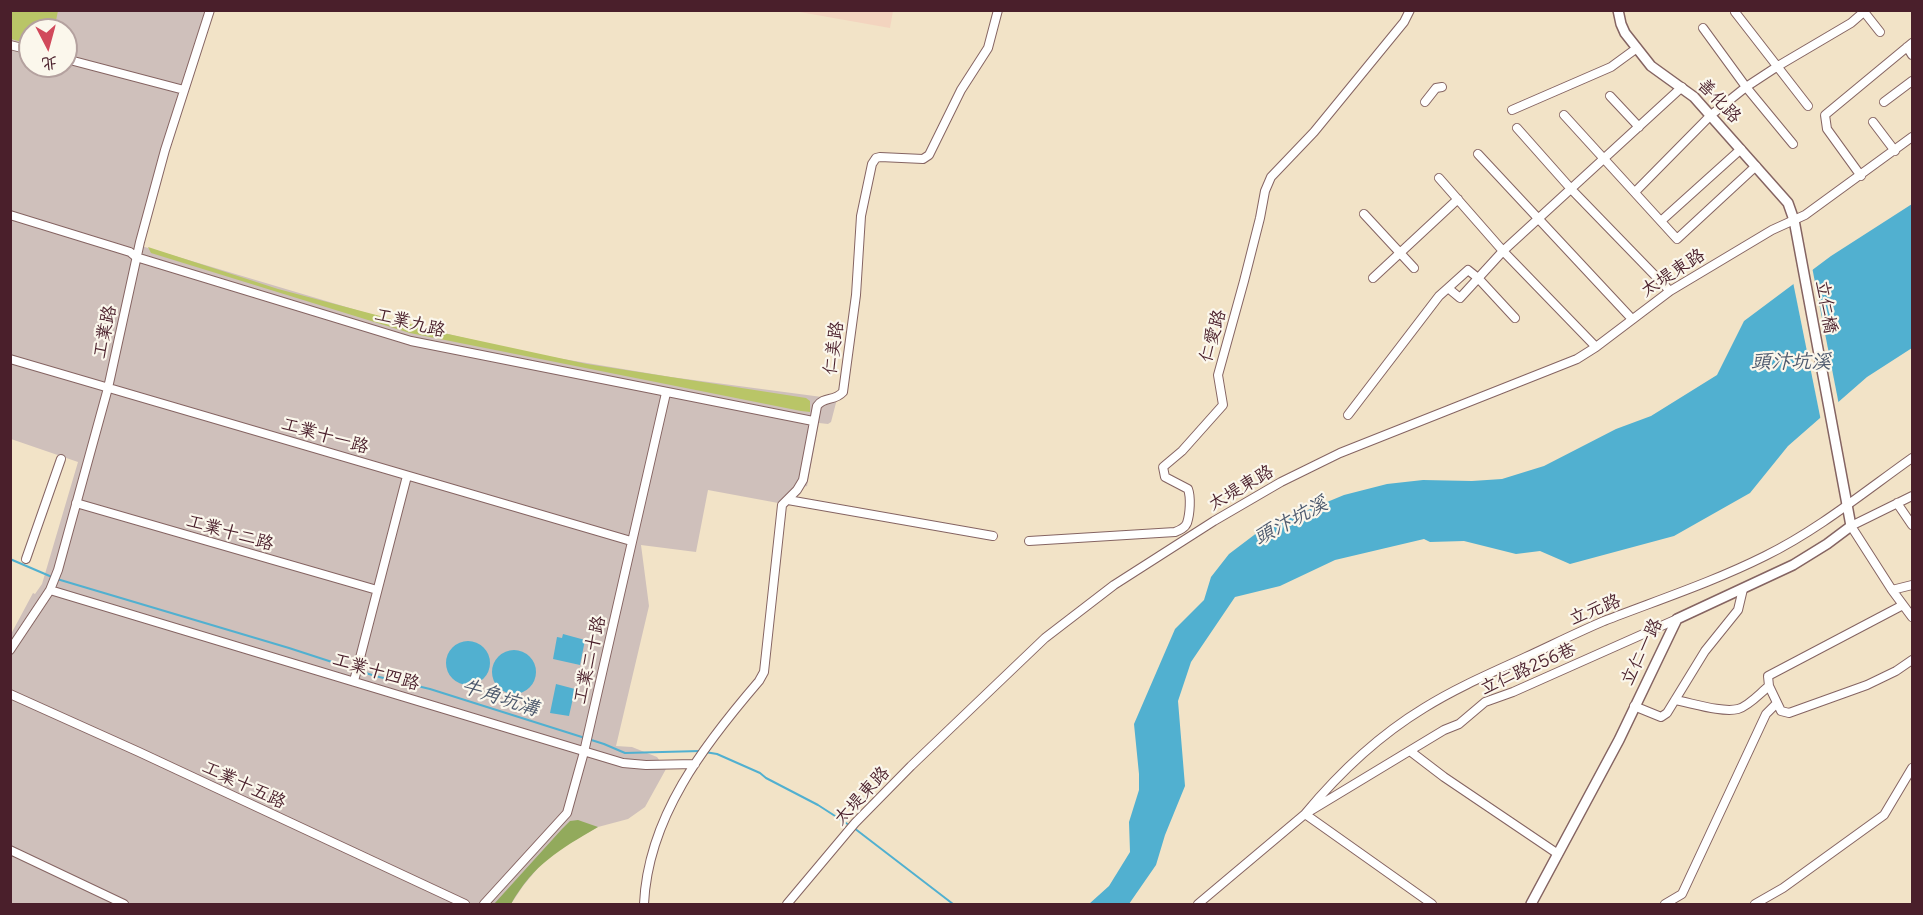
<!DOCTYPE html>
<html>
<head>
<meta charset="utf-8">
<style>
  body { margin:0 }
  #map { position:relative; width:1923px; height:915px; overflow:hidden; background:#f2e3c7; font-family:Delius,"LXGW WenKai TC",sans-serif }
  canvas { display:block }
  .frame { position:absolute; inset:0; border:12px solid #4a1f2b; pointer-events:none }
  .north { position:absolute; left:18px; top:18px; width:60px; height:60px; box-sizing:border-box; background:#fbf7ec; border:2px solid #b4a19f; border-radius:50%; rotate:174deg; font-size:16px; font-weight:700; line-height:24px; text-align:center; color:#4a1f2b }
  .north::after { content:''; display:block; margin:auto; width:21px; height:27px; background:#d1495b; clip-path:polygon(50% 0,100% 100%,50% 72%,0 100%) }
</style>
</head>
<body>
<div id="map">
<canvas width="1923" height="915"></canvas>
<div class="frame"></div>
<div class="north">北</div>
</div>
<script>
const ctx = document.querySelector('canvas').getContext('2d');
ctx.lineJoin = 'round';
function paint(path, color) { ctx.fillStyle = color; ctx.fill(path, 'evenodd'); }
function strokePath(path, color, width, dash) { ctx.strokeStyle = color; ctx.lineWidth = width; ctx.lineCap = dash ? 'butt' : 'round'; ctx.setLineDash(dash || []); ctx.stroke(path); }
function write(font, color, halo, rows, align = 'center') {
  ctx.font = font + ' Delius,"LXGW WenKai TC",sans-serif'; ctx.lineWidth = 4.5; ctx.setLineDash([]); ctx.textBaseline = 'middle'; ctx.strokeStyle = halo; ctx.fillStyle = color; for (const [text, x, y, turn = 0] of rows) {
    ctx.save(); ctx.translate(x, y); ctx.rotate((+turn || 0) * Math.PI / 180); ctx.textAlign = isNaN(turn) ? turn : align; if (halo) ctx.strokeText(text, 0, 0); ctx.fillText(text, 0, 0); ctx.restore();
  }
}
paint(new Path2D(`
  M794 11 893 10V11L890 28Z`), '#f3d4bf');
paint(new Path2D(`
  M11 11H209L138 245 390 320 527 353 671 377 837 399 831 422 828 424 819 423 807 486 803 487 789 505 708 490 696 552 641 545 649 606 616 746 632 747 657 757 666 769 645 807 628 819 598 827 561 848 542 863 523 886 511 904H11L10 636 33 593 35 594 42 584 78 462 11 439ZM30 30H66V66H30Z`), '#cfc0bb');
paint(new Path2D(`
  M10 11 11 10 58 11 54 30H30V44L11 39Z
  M148 247 278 289 448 334 587 364 806 398 810 401V412L801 411 410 333 151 253Z`), '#b9c567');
paint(new Path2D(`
  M578 820 598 827C559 850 534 864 511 904H494L562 829 570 821Z`), '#92aa5c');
paint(new Path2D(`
  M1912 204V348L1867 377 1788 446 1750 493 1674 536 1570 564 1540 551 1516 554 1464 541 1430 542 1424 539 1335 560 1280 586 1235 597 1191 662 1178 701 1185 786 1165 835 1156 865 1129 904H1089L1109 886 1130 852 1129 822 1139 790V774L1134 724 1175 629 1204 600 1211 577 1229 554 1262 529 1344 495 1387 484 1423 480 1472 481 1502 479 1544 466 1616 429 1651 416 1717 375 1744 321 1831 256Z
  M563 634 585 640 580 665 553 659 557 637 562 638Z
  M446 663a22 22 0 1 1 44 0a22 22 0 1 1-44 0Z
  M492 672a22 22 0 1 1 44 0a22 22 0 1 1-44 0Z
  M556 684 575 689 569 716 550 713Z`), '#51b0d0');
paint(new Path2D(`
  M1812 267 1839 405 1821 421 1793 282Z`), '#f2e3c7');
strokePath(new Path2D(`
  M10 559 52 577
  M57 579 289 648 375 676 430 689 604 744 625 753 700 751
  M705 752 717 754 760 773 766 778 818 805 849 825
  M854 828 953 904`), '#51b0d0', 2);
const minor = new Path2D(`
  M1735 12 1808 106
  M1865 13 1880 32
  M1703 28 1746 87 1793 144
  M10 45 30 50
  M1907 47 1912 55
  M66 59 184 90
  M1610 96 1639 127
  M1425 102 1436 88 1442 87
  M1884 102 1912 81
  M1512 110 1611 67 1637 48
  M1564 115 1677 239 1756 166
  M1873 122 1895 151
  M1517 128 1572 190 1670 291
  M1478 154 1632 319
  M1861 176 1827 129 1825 115 1912 43
  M1439 178 1503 251 1596 347
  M1635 192 1711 115 1746 87 1778 66 1851 23 1866 10
  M1364 214 1414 268
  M10 215 130 252 136 257 411 341 813 421
  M1661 221 1741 149
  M1373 278 1458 199
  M1448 288 1468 270 1478 278 1515 318
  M10 359 631 541
  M1348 415 1439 296 1448 288 1460 298 1503 251 1682 87
  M1912 496 1851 526 1892 590 1912 617
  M788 500 993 536
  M76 503 377 590
  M1897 503 1912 525
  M1029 541 1175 532C1180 530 1185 528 1187 523 1190 514 1191 497 1188 489L1165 477 1163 467 1182 451 1223 405 1218 375 1244 281 1260 218 1265 191 1271 177 1314 132 1404 22 1410 10
  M26 559 61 459
  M50 590 623 763 646 765 695 764
  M1892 590 1912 585
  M10 650 50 590 58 570 108 388 140 242 165 150 210 10
  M354 681 407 476
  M1769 686 1768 676 1903 605
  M10 694 139 752 465 904
  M1675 700C1692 703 1722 713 1738 709 1749 706 1760 693 1769 686L1781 711 1789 713 1867 685 1896 671 1912 660
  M1634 706 1661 717 1667 713 1705 651 1738 610 1743 589
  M1410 751 1444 777 1558 854
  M1305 814C1339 773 1378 736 1424 708 1456 688 1491 673 1526 657 1552 645 1578 632 1604 621 1658 600 1713 582 1765 556 1818 530 1864 492 1912 458
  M1305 814 1432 904
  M10 850 124 904
  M484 904 567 813 584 752 666 393
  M644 904C648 817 704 745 759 681L764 672 782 505 797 490 803 480 817 406C824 396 834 402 843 392L856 295 861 216 872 164 876 158 880 157 923 159 929 155 961 90 988 48 998 10
  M787 904 855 823 911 766 1045 638 1114 585 1214 521 1281 482 1340 453 1577 359 1596 347 1670 291 1772 230 1805 215 1912 137
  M1198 904 1305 814 1444 730 1459 724 1485 702 1513 692 1677 619
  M1665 904 1682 894 1766 714 1776 704
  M1755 904 1783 888 1884 815 1912 768`);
const tertiary = new Path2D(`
  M1531 904 1619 740 1677 619 1793 565 1827 544 1851 526 1794 220 1788 203 1694 97 1651 66 1625 33 1621 24 1618 10`);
strokePath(minor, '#856462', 10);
strokePath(tertiary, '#856462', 12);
strokePath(minor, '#fff', 8);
strokePath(tertiary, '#fff', 9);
write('18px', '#4a1f2b', '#fbf7ec', [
  ["善化路",1719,101,46],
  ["太堤東路",1673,273,-33],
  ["立仁橋",1826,307,80],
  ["工業九路",410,323,14],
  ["工業路",105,332,-78],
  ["仁愛路",1213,336,-74],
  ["仁美路",834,348,-82],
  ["工業十一路",325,436,16],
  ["太堤東路",1241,488,-30],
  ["工業十二路",230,533,16],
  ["立元路",1595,610,-22],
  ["立仁一路",1642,652,-64],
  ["工業二十路",590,660,-77],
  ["立仁路256巷",1528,669,-24],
  ["工業十四路",376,672,17],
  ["工業十五路",244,785,25],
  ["太堤東路",862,796,-47]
]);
write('italic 20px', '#4d596d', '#fbf7ec', [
  ["頭汴坑溪",1791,362],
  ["頭汴坑溪",1291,521,-28],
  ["牛角坑溝",500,698,18]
]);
</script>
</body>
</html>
